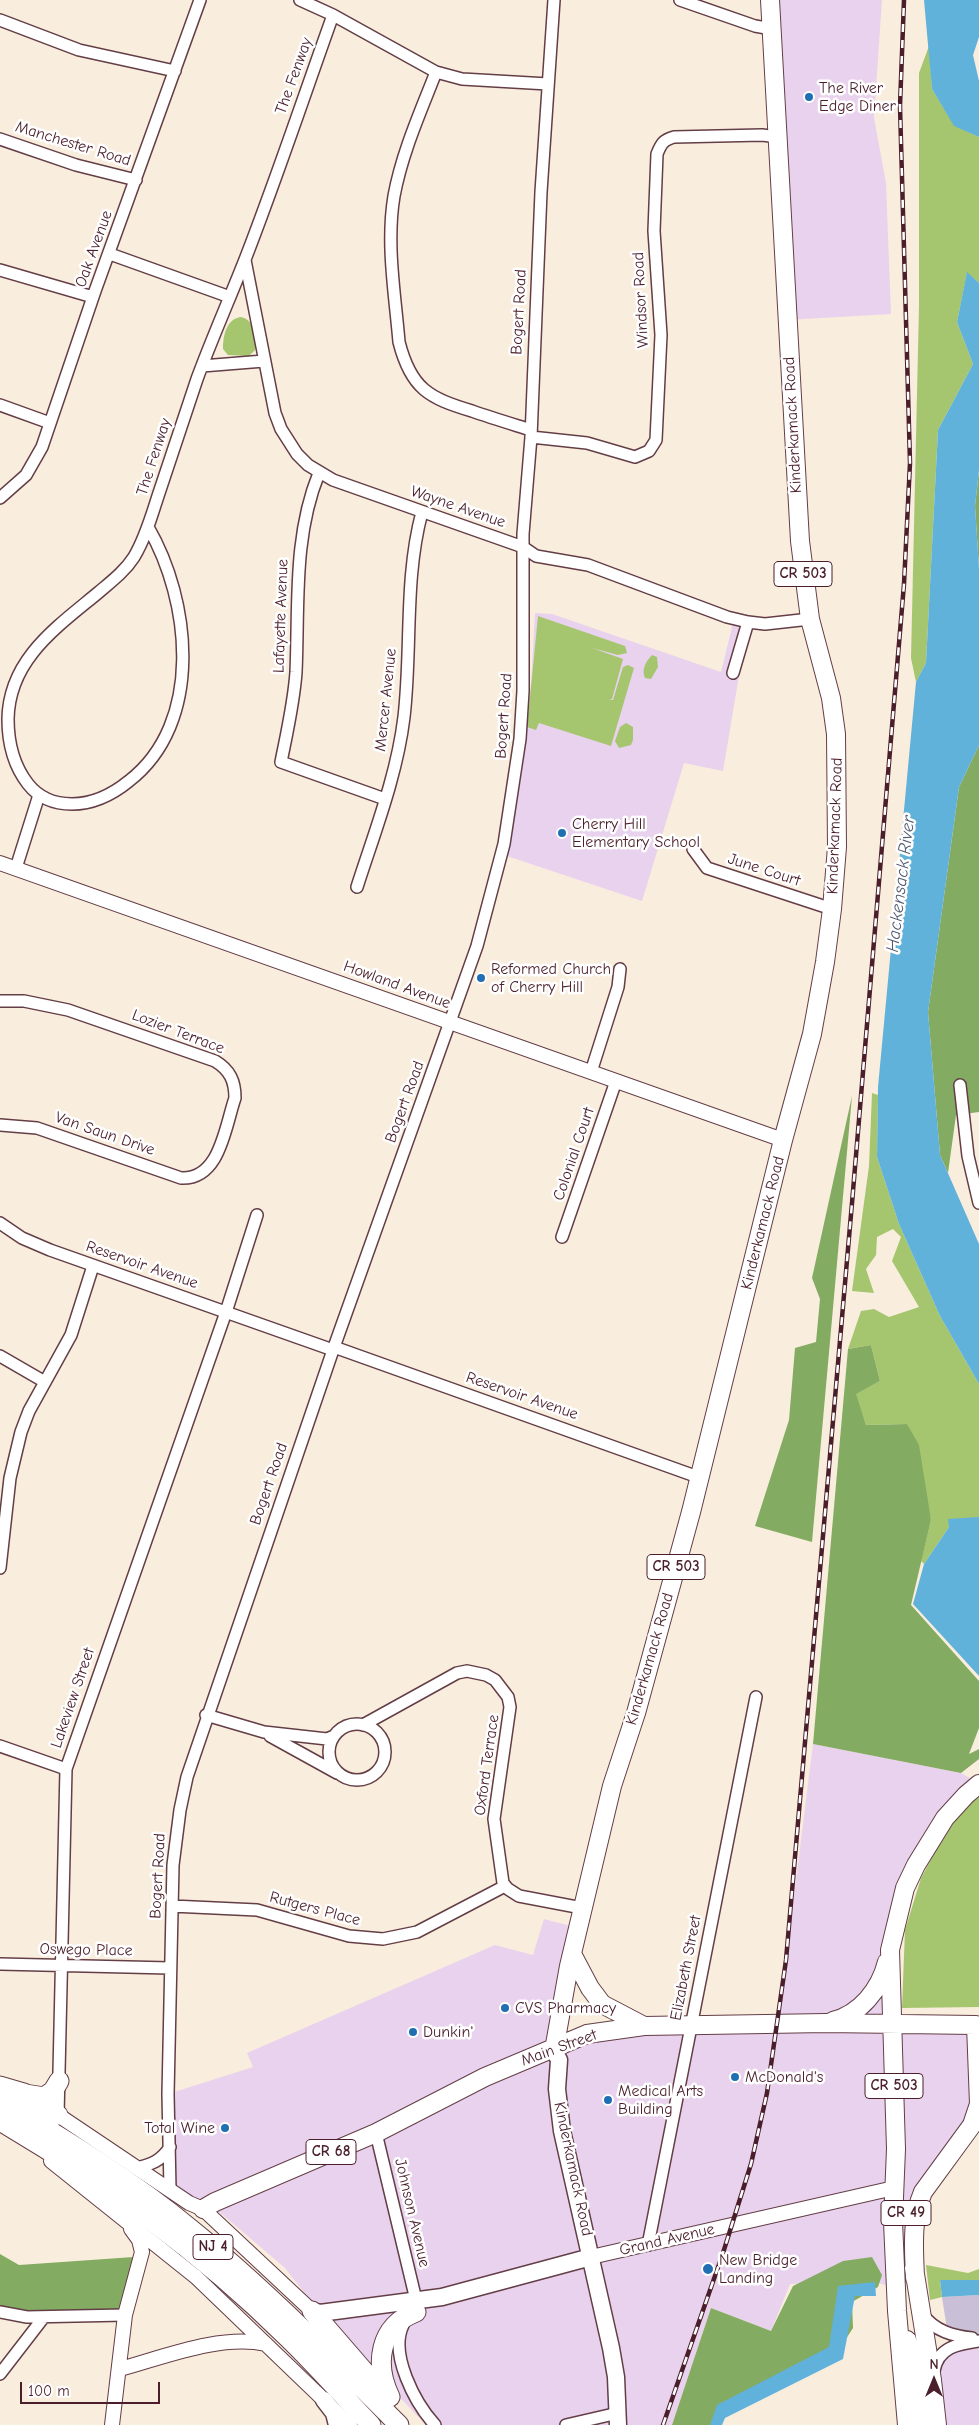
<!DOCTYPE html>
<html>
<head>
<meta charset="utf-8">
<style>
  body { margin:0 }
  #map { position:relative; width:979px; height:2425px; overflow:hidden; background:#f9eddd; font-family:"Comic Neue",sans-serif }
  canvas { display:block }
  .north { position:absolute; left:909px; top:2355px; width:50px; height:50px; -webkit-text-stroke:4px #fff; paint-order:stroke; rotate:0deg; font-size:14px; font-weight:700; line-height:20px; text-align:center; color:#4a1f2b }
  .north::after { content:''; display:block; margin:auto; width:18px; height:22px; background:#4a1f2b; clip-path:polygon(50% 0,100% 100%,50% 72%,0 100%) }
  .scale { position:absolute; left:20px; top:2382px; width:140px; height:22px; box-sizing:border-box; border:2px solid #4a1f2b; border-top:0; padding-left:6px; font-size:15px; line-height:18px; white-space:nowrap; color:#4a1f2b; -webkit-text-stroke:4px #fff; paint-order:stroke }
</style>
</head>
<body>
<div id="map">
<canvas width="979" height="2425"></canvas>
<div class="north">N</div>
<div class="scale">100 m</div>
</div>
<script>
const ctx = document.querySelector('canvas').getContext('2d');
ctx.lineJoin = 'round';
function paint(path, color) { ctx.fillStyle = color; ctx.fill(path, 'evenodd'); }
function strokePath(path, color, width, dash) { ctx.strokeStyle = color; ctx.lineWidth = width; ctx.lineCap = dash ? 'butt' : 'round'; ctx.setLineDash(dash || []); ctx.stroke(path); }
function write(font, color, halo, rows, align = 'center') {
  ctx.font = font + ' "Comic Neue",sans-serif'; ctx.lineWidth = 5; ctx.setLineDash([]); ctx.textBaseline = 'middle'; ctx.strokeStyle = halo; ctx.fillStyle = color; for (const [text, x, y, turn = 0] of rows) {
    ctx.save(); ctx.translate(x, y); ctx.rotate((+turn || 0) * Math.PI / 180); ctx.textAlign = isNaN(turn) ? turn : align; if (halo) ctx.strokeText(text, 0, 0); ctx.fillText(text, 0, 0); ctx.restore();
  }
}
paint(new Path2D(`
  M770 0H882L874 118 886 183 891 314 787 320Z
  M535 613 552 614 721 672 734 619 748 622 723 771 684 763 642 901 501 854 531 685Z
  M813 1744 961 1773 979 1783 966 1795 898 1910 892 2024 976 2025 979 2104 923 2192 915 2278 896 2288 875 2282 790 2284 771 2331 711 2308 672 2425H426L320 2313 285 2268 210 2204 170 2189 168 2094 253 2067 247 2053 495 1945 533 1955 544 1919 578 1928 554 2049 576 2040 778 2024Z
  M949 2342H979V2425H945L937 2354Z`), '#e9d2ed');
paint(new Path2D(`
  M979 2295V2342H949L942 2297Z`), '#c9bfd7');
paint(new Path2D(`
  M929 46 932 89 954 125 979 137V283L967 273 957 322 973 364 938 430 926 663 916 682 911 658 919 306V73Z
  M241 317C255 320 256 337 255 350L249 356 228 355 223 349C223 336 226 319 241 317Z
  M538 616 625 646 627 653 618 655 592 648 623 659 612 699 609 700H613L623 667 628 665 634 668 611 746 539 723 536 730 527 727Z
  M652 655 657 657 658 667 651 679 645 678C641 670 646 661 652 655Z
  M626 723 633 727V740L631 745 619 748 615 741 620 727Z
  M872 1093 878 1095 877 1157 899 1224 940 1316 979 1384V1517L949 1527 924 1564 921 1561 931 1520 907 1424 866 1425 855 1394 880 1381 871 1345 848 1349 861 1311 874 1309 889 1317 919 1307 892 1261 901 1237 893 1229 877 1237 876 1255 866 1269 874 1293 852 1291 869 1166Z
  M979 1792V2007L902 2008 905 1930 921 1878 948 1828Z
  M926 2265 968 2273 979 2269V2280H940L942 2297 930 2300Z`), '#a5c66f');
paint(new Path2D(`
  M979 470V569L975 506Z
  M979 745V1112L956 1115 948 1173 940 1155 928 1012 959 787Z
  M852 1096 812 1542 755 1526 789 1420 795 1348 816 1342 820 1299 812 1278Z
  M871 1345 880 1381 856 1394 866 1425 907 1424 919 1445 931 1520 911 1605 979 1681V1728L969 1754 979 1749V1759L961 1773 813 1744 848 1349Z
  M0 2254 19 2265 148 2256 129 2310 8 2314 0 2312Z
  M872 2257 882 2275 878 2287 852 2302 853 2328 829 2365 718 2417 715 2425H672L711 2308 771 2331 793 2286 843 2261Z`), '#84ab62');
paint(new Path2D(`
  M924 0H979V37L973 55 979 81V137L954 126 932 89Z
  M967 272 979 283V470L975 506 979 569V745L959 787 928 1012 940 1155 979 1244V1384L940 1316 899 1224 877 1157 878 1087 916 682 926 663 938 430 973 364 957 322Z
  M979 1517V1676L913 1604 924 1564 949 1527 948 1519Z
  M940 2280H979V2295L942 2297Z
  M875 2282 876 2296H855L843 2359 725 2418 722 2425H710L717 2405 829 2347 838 2286Z`), '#60b2db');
const minor = new Path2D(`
  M300 0 333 15 436 72 462 79 548 84
  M680 0 755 26 772 29
  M0 20 79 50 175 71
  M436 72C420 113 402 153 394 196 386 244 395 294 399 342 411 389 429 398 472 411 492 418 512 424 531 430
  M0 139 76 165 136 180
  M110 254 230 297
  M245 260 275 413 281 429 297 454 308 465 333 480 523 547 536 556 588 565 727 617 748 622 765 624 810 619
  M0 270 93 297
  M202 366 264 361
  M0 405 50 423
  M531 437 587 443 635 457 649 451 656 440 661 335 654 231 657 154C661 144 663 140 674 137L762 135 778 137
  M319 473C293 537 299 604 296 672 294 702 287 732 281 762L385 799
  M0 498 26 475 42 447 95 291 200 0
  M148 527C191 601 204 723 129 781 113 794 93 804 72 804 55 804 39 798 28 784 14 766 8 742 8 719 9 659 57 627 99 592 112 581 125 571 134 557 146 537 152 514 159 493 172 455 184 417 197 379 212 338 230 298 246 257 277 177 304 96 333 15
  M733 673 748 622
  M693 849 707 868 832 909
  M16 868 39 795
  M357 887C375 831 397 775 404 717 412 649 404 579 422 512
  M0 1001H24L68 1010 215 1061C230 1070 235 1081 235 1098 225 1127 220 1180 181 1178L37 1128 0 1125
  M591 1072 618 987 620 969
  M960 1085 968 1156 979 1203
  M0 1223 22 1238 50 1250 333 1350
  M562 1237 616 1081
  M334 1347 698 1477
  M0 1356 45 1382
  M0 1568 10 1478 21 1432 29 1411 71 1335 93 1266
  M206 1715 264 1732 327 1739 334 1736
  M329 1752a28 28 0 1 1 56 0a28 28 0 1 1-56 0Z
  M363 1725 457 1673 467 1671 486 1675 495 1680 508 1697 510 1707 494 1819 503 1883 508 1889 519 1896 582 1908
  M270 1736 337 1773
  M0 1746 66 1769
  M172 1906 257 1910 349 1936 383 1939 417 1932 505 1886
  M0 1964 170 1968
  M58 2115 66 1769 226 1312 257 1215
  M376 2133 416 2300
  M137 2168C152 2164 161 2161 170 2147
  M170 2189 168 2094 173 1865 180 1810 187 1777 333 1350 477 946 504 844 520 739 523 691V534L531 437 541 192 554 0
  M648 2245 756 1697
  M0 2312 27 2317 125 2315
  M923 2315C935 2331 953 2336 972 2338
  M403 2325C389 2354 415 2403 435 2425
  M934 2371C938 2347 958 2344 979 2341
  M0 2374 44 2317
  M566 2425 618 2413`);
const tertiary = new Path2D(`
  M0 863 783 1140
  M58 2115 189 2203 203 2209 312 2311
  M51 2161 196 2277 350 2425
  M591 2257 894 2188
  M120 2369C164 2357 221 2334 266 2344
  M112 2425 125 2315 142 2252 139 2240 131 2229`);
const secondary = new Path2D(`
  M554 2050 559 2060 557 2089 562 2131 611 2348 616 2377 618 2425
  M312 2311 320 2313 442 2297 591 2257
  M324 2400 334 2413 337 2425`);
const primary = new Path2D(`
  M572 1954 590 1988 602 2004 644 2026
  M833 2021C860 2014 880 1990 887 1962
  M554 2050 569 1966 612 1786 636 1713 691 1512 783 1140 812 1034 825 962 832 909 837 847 836 734 831 698 810 619 800 541 770 0
  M203 2209 215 2202 376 2133 485 2077 587 2034 644 2026 826 2023 976 2025 979 2104 972 2125 923 2192C911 2220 914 2249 915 2278
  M914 2268 932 2380 937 2425
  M907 2340 916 2372 922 2425
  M907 2425 897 2311 893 2222 896 2149 890 1950 905 1888 916 1865 945 1818 966 1795 979 1784`);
const trunk = new Path2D(`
  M0 2086 24 2093 58 2115
  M25 2094 44 2097 53 2091 59 2081
  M0 2101C66 2140 133 2181 192 2230 266 2290 332 2358 399 2425
  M0 2121C105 2183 200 2251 287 2337 316 2365 343 2396 371 2425
  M312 2311 382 2392
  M390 2397C374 2364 379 2326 416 2312`);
strokePath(minor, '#643e46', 14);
strokePath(tertiary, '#643e46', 16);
strokePath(secondary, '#643e46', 19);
strokePath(primary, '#643e46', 20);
strokePath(trunk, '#643e46', 21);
strokePath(minor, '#fff', 11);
strokePath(tertiary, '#fff', 14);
strokePath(secondary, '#fff', 16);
strokePath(primary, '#fff', 18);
strokePath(trunk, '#fff', 19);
const rail = new Path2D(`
  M663 2425 723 2253 751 2164 767 2093 786 1960 852 1203 904 584 910 463 900 106 904 0`);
strokePath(rail, '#4a1f2b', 4.5);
strokePath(rail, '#fff', 2.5, [8]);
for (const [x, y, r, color] of [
  [809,97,5,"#1f6fb2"],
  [562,833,5,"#1f6fb2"],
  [481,978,5,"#1f6fb2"],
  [505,2008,5,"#1f6fb2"],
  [413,2032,5,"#1f6fb2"],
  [735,2077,5,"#1f6fb2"],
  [608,2100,5,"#1f6fb2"],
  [225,2128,5,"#1f6fb2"],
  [708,2269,6,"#1f6fb2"]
]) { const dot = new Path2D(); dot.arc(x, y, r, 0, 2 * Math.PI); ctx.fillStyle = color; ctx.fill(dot); strokePath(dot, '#fff', 2); }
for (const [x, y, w] of [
  [803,574,58],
  [676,1567,58],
  [894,2086,58],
  [331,2152,50],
  [906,2213,50],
  [213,2247,40]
]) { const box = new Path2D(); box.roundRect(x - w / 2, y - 12.5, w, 25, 4); ctx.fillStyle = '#fff'; ctx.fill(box); strokePath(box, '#4a1f2b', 1); }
write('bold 15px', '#4a1f2b', null, [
  ["CR 503",803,574],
  ["CR 503",676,1567],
  ["CR 503",894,2086],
  ["CR 68",331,2152],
  ["CR 49",906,2213],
  ["NJ 4",213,2247]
]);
write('16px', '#4a1f2b', '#fff', [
  ["The Fenway",294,76,-70],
  ["Manchester Road",73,144,17],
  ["Oak Avenue",94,249,-70],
  ["Windsor Road",641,300,-93],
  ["Bogert Road",519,312,-87],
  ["Kinderkamack Road",793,425,-93],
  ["The Fenway",154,457,-72],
  ["Wayne Avenue",458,507,19],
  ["Lafayette Avenue",281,616,-88],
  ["Mercer Avenue",386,700,-84],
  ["Bogert Road",504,716,-86],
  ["Kinderkamack Road",835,826,-88],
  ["June Court",764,870,18],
  ["Howland Avenue",397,985,20],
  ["Lozier Terrace",178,1032,21],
  ["Bogert Road",405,1102,-70],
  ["Van Saun Drive",105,1134,19],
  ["Colonial Court",574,1154,-71],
  ["Kinderkamack Road",763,1223,-76],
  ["Reservoir Avenue",142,1265,19],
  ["Reservoir Avenue",522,1396,19],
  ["Bogert Road",269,1484,-71],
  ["Kinderkamack Road",650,1659,-74],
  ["Lakeview Street",73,1698,-71],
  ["Oxford Terrace",487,1765,-82],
  ["Bogert Road",158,1876,-87],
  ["Rutgers Place",315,1909,15],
  ["Oswego Place",86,1950,1],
  ["Elizabeth Street",686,1968,-79],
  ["Main Street",559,2048,-20],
  ["Kinderkamack Road",573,2169,78],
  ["Johnson Avenue",412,2213,77],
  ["Grand Avenue",667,2240,-13]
]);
write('16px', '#4a1f2b', '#fff', [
  ["The River",819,88],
  ["Edge Diner",819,106],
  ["Cherry Hill",572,824],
  ["Elementary School",572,842],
  ["Reformed Church",491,969],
  ["of Cherry Hill",491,987],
  ["CVS Pharmacy",515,2008],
  ["Dunkin'",423,2032],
  ["McDonald's",745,2077],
  ["Medical Arts",618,2091],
  ["Building",618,2109],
  ["Total Wine",215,2128,"right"],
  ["New Bridge",719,2260],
  ["Landing",719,2278]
], 'left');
write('italic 18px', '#535a71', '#fff', [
  ["Hackensack River",901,884,-83]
]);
</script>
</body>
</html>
